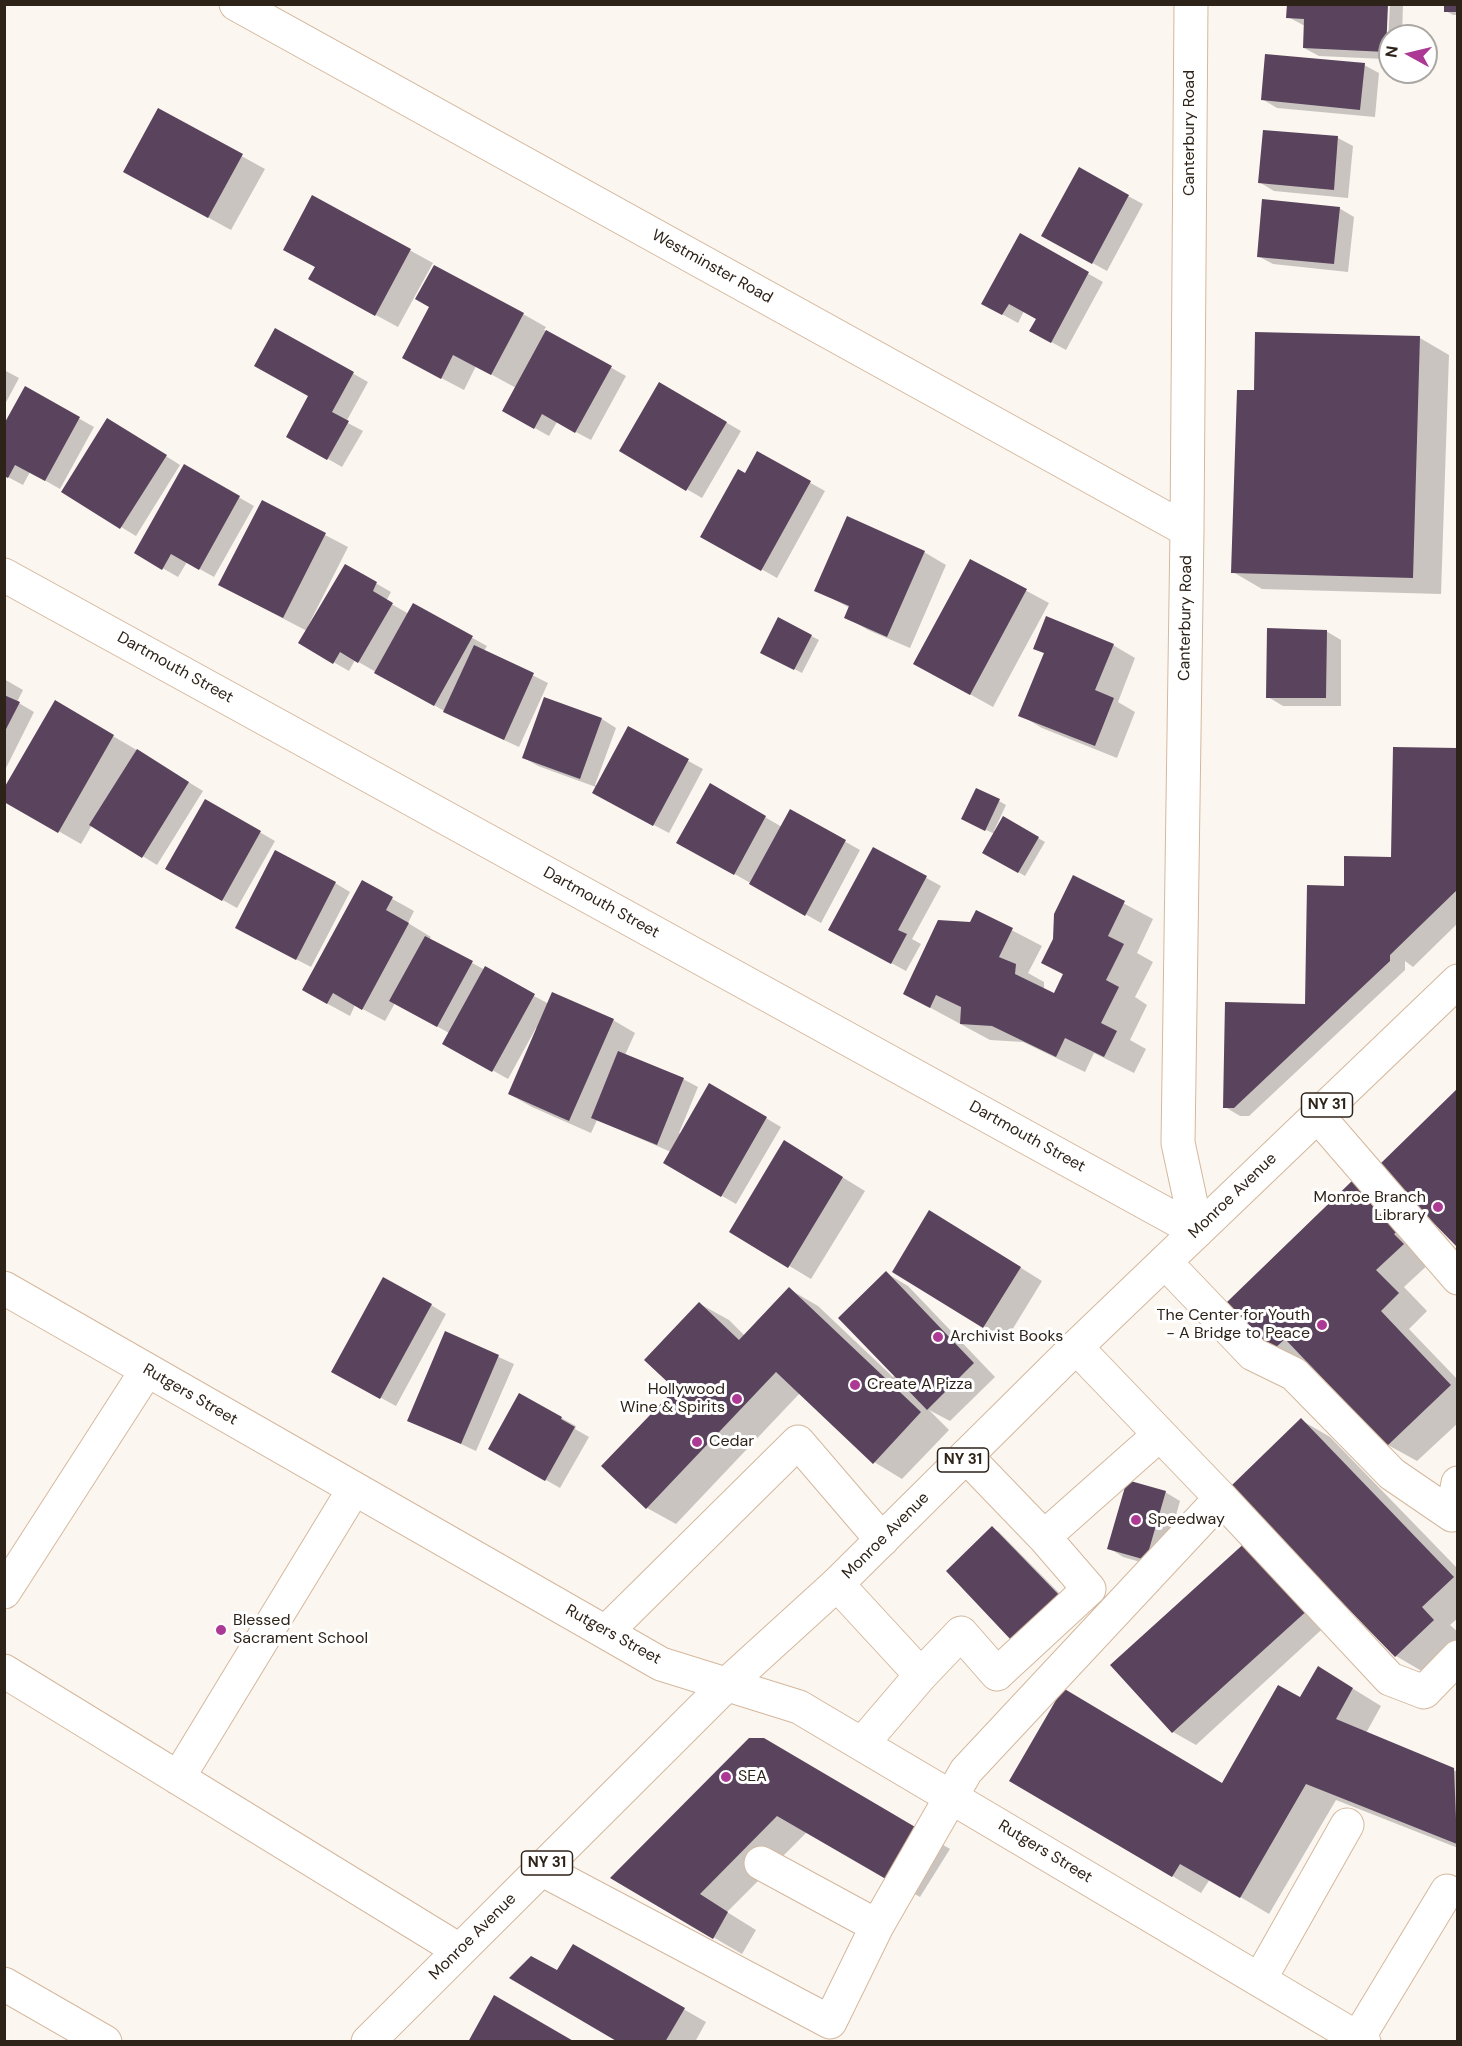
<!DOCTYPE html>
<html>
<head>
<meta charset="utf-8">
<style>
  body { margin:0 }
  #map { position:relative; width:1462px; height:2046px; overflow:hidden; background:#fcf6f0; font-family:"DM Sans",sans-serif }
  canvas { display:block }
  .frame { position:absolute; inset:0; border:6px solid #2e2319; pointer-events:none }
  .north { position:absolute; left:1378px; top:24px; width:60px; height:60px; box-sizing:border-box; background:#fff; border:2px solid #aba7a3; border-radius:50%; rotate:278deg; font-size:16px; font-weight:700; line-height:24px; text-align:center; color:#2e2319 }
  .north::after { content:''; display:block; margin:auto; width:21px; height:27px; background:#ac3a95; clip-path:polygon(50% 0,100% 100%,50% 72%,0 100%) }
</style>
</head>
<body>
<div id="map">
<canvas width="1462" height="2046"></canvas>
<div class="frame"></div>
<div class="north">N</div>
</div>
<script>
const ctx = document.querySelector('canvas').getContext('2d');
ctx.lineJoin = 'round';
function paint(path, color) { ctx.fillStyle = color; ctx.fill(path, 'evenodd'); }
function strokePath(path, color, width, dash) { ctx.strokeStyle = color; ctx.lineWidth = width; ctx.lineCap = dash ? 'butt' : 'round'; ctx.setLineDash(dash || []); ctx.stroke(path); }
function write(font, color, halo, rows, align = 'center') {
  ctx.font = font + ' "DM Sans",sans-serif'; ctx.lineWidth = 6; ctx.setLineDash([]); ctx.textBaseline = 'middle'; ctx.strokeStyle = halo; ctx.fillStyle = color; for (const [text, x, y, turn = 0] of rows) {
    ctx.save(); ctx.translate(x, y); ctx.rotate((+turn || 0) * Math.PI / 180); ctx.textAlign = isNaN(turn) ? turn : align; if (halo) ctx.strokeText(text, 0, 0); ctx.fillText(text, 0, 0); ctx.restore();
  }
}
paint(new Path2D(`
  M1387 4 1384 59 1319 56 1304 48 1305 26 1288 17Z
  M1390 4H1403L1402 36H1390V59H1387Z
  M1458 4V15H1453L1446 11Z
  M1364 65 1379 73 1375 117 1277 108 1262 99Z
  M158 110 265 169 231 230 147 184Z
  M1264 131 1338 138 1353 146 1348 198 1274 191 1259 182Z
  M1128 196 1143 204 1107 271 1058 244Z
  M313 197 433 263 398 327 333 292 316 267Z
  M1339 208 1354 217 1348 272 1273 264 1258 256Z
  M1020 235 1103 282 1066 350 1031 331 1038 319 1024 311 1018 323 998 312Z
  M431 306 523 314 546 327 544 330 626 376 591 440 557 422 549 436 504 411 516 388 476 366 464 390 426 370Z
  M276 330 368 382 346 422 363 431 342 467 288 436 310 396Z
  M1420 338 1449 355 1441 594 1262 589 1233 572 1255 392Z
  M4 370 19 378 4 406Z
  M660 384 741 431 702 498 621 451Z
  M25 388 94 427 60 489 30 472 23 485 4 475Z
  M122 428 180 465 136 536 63 492Z
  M757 453 825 491 777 578 703 536 745 475Z
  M184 466 254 506 214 577 187 562 178 577 136 553Z
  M262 502 348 547 308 626 310 627 346 566 391 592 386 601 409 614 413 605 487 646 484 651 548 683 519 747 460 720 355 660 349 671 300 643 307 631 242 597Z
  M924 552 946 565 910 648 868 630 846 617 850 608 816 590Z
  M971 561 1049 603 993 707 937 676Z
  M779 619 819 640 802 673 762 652Z
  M1326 631 1341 640V706H1283L1268 697Z
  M1113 645 1135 658 1118 702 1135 712 1117 758 1042 728 1020 715 1045 654 1035 648Z
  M4 679 23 690 17 702 34 712 4 772Z
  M545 699 602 719 616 728 595 785 597 786 628 728 703 769 669 833 608 801 596 787 538 766 524 758Z
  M55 702 135 749 203 791 157 865 92 825 81 844 4 800Z
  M1458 749V923L1413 967 1405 961V970L1249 1116H1240L1225 1107 1307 1005 1345 887 1391 858Z
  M710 785 782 827 791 811 860 850 821 923 678 842Z
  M206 801 275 841 237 908 167 869Z
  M999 801 1006 805 994 831 996 832 1004 818 1045 842 1025 876 984 852 995 834 970 823Z
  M874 849 941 886 912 939 921 944 906 971 845 938Z
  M1074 877 1153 919 1137 953 1153 962 1135 997 1147 1005 1130 1040 1146 1049 1134 1073 1094 1053 1085 1072 1023 1042 990 1040 905 994 971 924 977 912 1042 946 1028 973 1044 982V990L1055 995 1064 975 1043 963 1054 940Z
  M362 882 414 911 408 923 431 937 429 940 549 1004 613 1020 635 1033 625 1055 683 1079 698 1087 679 1133 681 1134 710 1085 781 1127 736 1204 665 1163 671 1152 597 1120 591 1133 532 1107 509 1094 538 1029 536 1028 508 1079 444 1043 449 1033 395 1003 385 1021 355 1005 350 1016 326 1003Z
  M335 883 350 892 311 967 251 936Z
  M806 1155 865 1191 811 1279 731 1231Z
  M1352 1183 1432 1261 1404 1287 1427 1311 1409 1329 1458 1380V1423L1417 1461 1388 1445 1308 1361 1303 1366 1274 1349Z
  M952 1225 1042 1281 1006 1340 894 1271Z
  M886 1273 908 1286 995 1377 950 1421 929 1410 949 1430 902 1479 874 1462 800 1393 676 1524 647 1508 700 1304 729 1320 745 1336 789 1289 818 1306 893 1377 895 1375Z
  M431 1305 446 1314 396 1406 348 1380Z
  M446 1333 514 1364 476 1451 409 1420Z
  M520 1395 576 1426 575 1429 589 1437 560 1488 490 1448Z
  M1301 1420 1330 1437 1458 1569V1618L1450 1625 1458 1632V1642L1425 1673 1396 1656 1232 1487Z
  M1165 1492 1180 1501 1161 1568 1123 1557 1109 1548Z
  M992 1528 999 1532 1066 1600 1013 1640Z
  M1271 1554 1331 1621 1196 1745 1173 1732 1113 1665Z
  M1347 1685 1381 1706 1366 1733 1458 1772V1848L1336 1800 1269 1914 1210 1879 1201 1893 1011 1781 1223 1784 1301 1699Z
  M793 1756 950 1849 920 1897 807 1832 727 1912 756 1930 742 1954 612 1878Z
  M573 1946 706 2022 695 2042H621L557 1972Z`), '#0003');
paint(new Path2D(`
  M1287 4H1388L1386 52 1303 48 1304 19 1286 18Z
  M1444 4H1458V12H1444Z
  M1265 54 1365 63 1360 110 1261 100Z
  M158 108 243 154 208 218 123 172Z
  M1263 130 1338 136 1334 190 1258 183Z
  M1079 167 1129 195 1092 264 1041 236Z
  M312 195 411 249 375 316 308 279 315 267 283 250Z
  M1262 199 1340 207 1334 264 1257 257Z
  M1020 233 1089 272 1051 343 1029 331 1036 319 1009 304 1002 315 981 304Z
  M434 265 524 313 491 375 453 355 441 379 402 358 429 307 415 299Z
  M275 328 354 372 332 412 349 421 327 460 286 437 308 396 254 366Z
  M546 330 612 366 575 433 542 414 534 429 502 411Z
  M1255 332 1420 336 1413 578 1231 573 1237 390H1254Z
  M659 382 727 422 686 491 619 451Z
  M25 386 80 417 45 481 15 465 8 478 4 476V424Z
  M107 418 167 455 120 529 61 492Z
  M757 451 811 481 761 571 700 537 738 469 745 473Z
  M184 464 240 496 199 570 171 554 162 570 134 553Z
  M262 500 326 533 283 618 218 585Z
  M847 516 925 551 887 637 844 618 849 606 814 591Z
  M970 559 1027 589 970 695 913 664Z
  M345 564 377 582 373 591 393 603 358 663 340 652 333 664 298 643Z
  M413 603 473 636 434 706 374 673Z
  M1046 616 1114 644 1095 690 1114 698 1095 746 1018 716 1044 653 1033 649Z
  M778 617 812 635 794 670 760 653Z
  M1267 628 1327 630 1326 698H1266Z
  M474 645 534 673 504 740 443 712Z
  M4 695 20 702 4 733Z
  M544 697 602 718 580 779 522 758Z
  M55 700 114 735 58 833 4 802V788Z
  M628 726 689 759 653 826 592 793Z
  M1393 747 1458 748V889L1390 955V961L1234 1108H1223L1225 1002 1305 1004 1307 885 1344 886V856L1391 857Z
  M137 749 189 782 142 858 89 825Z
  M710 783 766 816 734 875 676 843Z
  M976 788 1000 799 985 831 961 819Z
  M205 799 261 831 222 901 165 869Z
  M790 809 846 840 805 916 749 884Z
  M1003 816 1039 837 1018 873 982 853Z
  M873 847 927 876 898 930 907 934 891 964 828 930Z
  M275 850 336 882 296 960 235 928Z
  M1073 875 1125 901 1108 936 1124 944 1106 980 1119 987 1101 1023 1117 1031 1104 1057 1065 1038 1056 1057 992 1026 960 1024 961 1007 936 995 930 1008 903 994 938 920 970 922 976 910 1013 928 999 957 1016 964 1015 974 1054 993 1063 974 1041 963 1053 939 1054 914Z
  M362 880 393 897 386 910 409 923 362 1010 333 993 327 1004 302 990Z
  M425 936 473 961 437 1027 389 1001Z
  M485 966 535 994 492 1072 442 1044Z
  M552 992 614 1019 569 1121 508 1094Z
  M618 1051 684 1078 657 1145 591 1118Z
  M709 1083 767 1117 721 1197 663 1163Z
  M1458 1088V1248L1378 1166Z
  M784 1140 843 1177 788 1268 729 1232Z
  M1352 1181 1399 1230 1394 1234 1404 1244 1376 1270 1399 1293 1381 1311 1451 1385 1387 1446 1285 1339 1273 1350 1227 1302Z
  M929 1210 1021 1267 983 1328 892 1272Z
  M886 1271 974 1363 927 1410 838 1318Z
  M383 1277 432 1304 380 1399 331 1372Z
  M789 1287 921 1412 873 1464 776 1372 646 1509 601 1466 675 1389 644 1360 699 1302 739 1340Z
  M445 1331 499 1355 461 1444 407 1421Z
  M519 1393 562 1417 561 1419 575 1427 545 1481 488 1449Z
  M1301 1418 1454 1577 1422 1607 1434 1620 1395 1657 1230 1487Z
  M1127 1480 1166 1491 1146 1560 1107 1549Z
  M992 1526 1060 1596 1012 1641 946 1571Z
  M1248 1540 1310 1608 1172 1733 1110 1665Z
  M1318 1666 1353 1688 1336 1719 1454 1768 1457 1844 1306 1784 1240 1898 1180 1864 1172 1877 1009 1781 1063 1688 1222 1783 1278 1685 1300 1697Z
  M749 1738H764L922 1831 891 1882 777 1816 700 1894 728 1912 713 1939 610 1878Z
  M573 1944 685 2008 665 2042H618L509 1978 531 1956 557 1970Z
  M494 1995 575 2042H468Z`), '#5a445d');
const minor = new Path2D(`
  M236 4 1187 530
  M1191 4 1187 530 1178 1143 1197 1231
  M4 575 1197 1231
  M1317 1115 1458 1278
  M1165 1262 1253 1354 1294 1374 1392 1474 1452 1515 1458 1483
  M4 1288 661 1664 799 1707 1364 2042
  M966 1456 1044 1537 1159 1435
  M1221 1498 1390 1679 1424 1692 1458 1657
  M837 1584 921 1675 862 1744
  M4 1592 147 1370
  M606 1632 798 1442 882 1540
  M4 1671 459 1950
  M921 1675 961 1633 997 1674 1089 1589 1044 1537
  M178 1778 354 1489
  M541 1869 830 2022 877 1926 761 1863
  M877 1926 966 1771 1221 1498 1076 1347
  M1260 1979 1347 1825
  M4 1984 105 2042
  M1358 2038 1447 1891`);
const major = new Path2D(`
  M368 2042 726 1685 837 1584 1076 1347 1458 981`);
strokePath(minor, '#d4b89d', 35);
strokePath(major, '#d4b89d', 35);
strokePath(minor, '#fff', 33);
strokePath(major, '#fff', 33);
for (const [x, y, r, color] of [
  [1438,1207,6,"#ac3a95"],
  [1322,1325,6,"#ac3a95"],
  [938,1337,6,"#ac3a95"],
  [855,1385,6,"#ac3a95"],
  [737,1399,6,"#ac3a95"],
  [697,1442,6,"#ac3a95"],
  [1136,1520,6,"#ac3a95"],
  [221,1630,6,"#ac3a95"],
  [726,1777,6,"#ac3a95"]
]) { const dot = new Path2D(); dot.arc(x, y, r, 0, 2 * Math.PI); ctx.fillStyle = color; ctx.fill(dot); strokePath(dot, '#fff', 2); }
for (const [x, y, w] of [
  [1327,1105,51],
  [963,1460,51],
  [547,1863,51]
]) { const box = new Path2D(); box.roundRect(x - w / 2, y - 12, w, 24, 4.5); ctx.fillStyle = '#fff'; ctx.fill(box); strokePath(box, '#2e2319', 1.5); }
write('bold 15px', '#2e2319', null, [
  ["NY 31",1327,1105],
  ["NY 31",963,1460],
  ["NY 31",547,1863]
]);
write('16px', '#2e2319', '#fff', [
  ["Canterbury Road",1190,133,-90],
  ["Westminster Road",712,267,29],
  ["Canterbury Road",1186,618,-89],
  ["Dartmouth Street",175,668,29],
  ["Dartmouth Street",601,903,29],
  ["Dartmouth Street",1027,1137,29],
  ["Monroe Avenue",1233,1196,-44],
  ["Rutgers Street",190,1395,30],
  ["Monroe Avenue",886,1536,-45],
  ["Rutgers Street",613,1635,29],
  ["Rutgers Street",1045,1852,31],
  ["Monroe Avenue",473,1937,-45]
]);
write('16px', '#2e2319', '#fff', [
  ["Monroe Branch",1426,1198,"right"],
  ["Library",1426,1216,"right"],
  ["The Center for Youth",1310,1316,"right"],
  ["- A Bridge to Peace",1310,1334,"right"],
  ["Archivist Books",950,1337],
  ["Create A Pizza",867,1385],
  ["Hollywood",725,1390,"right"],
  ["Wine & Spirits",725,1408,"right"],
  ["Cedar",709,1442],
  ["Speedway",1148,1520],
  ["Blessed",233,1621],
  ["Sacrament School",233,1639],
  ["SEA",738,1777]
], 'left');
</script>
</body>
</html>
